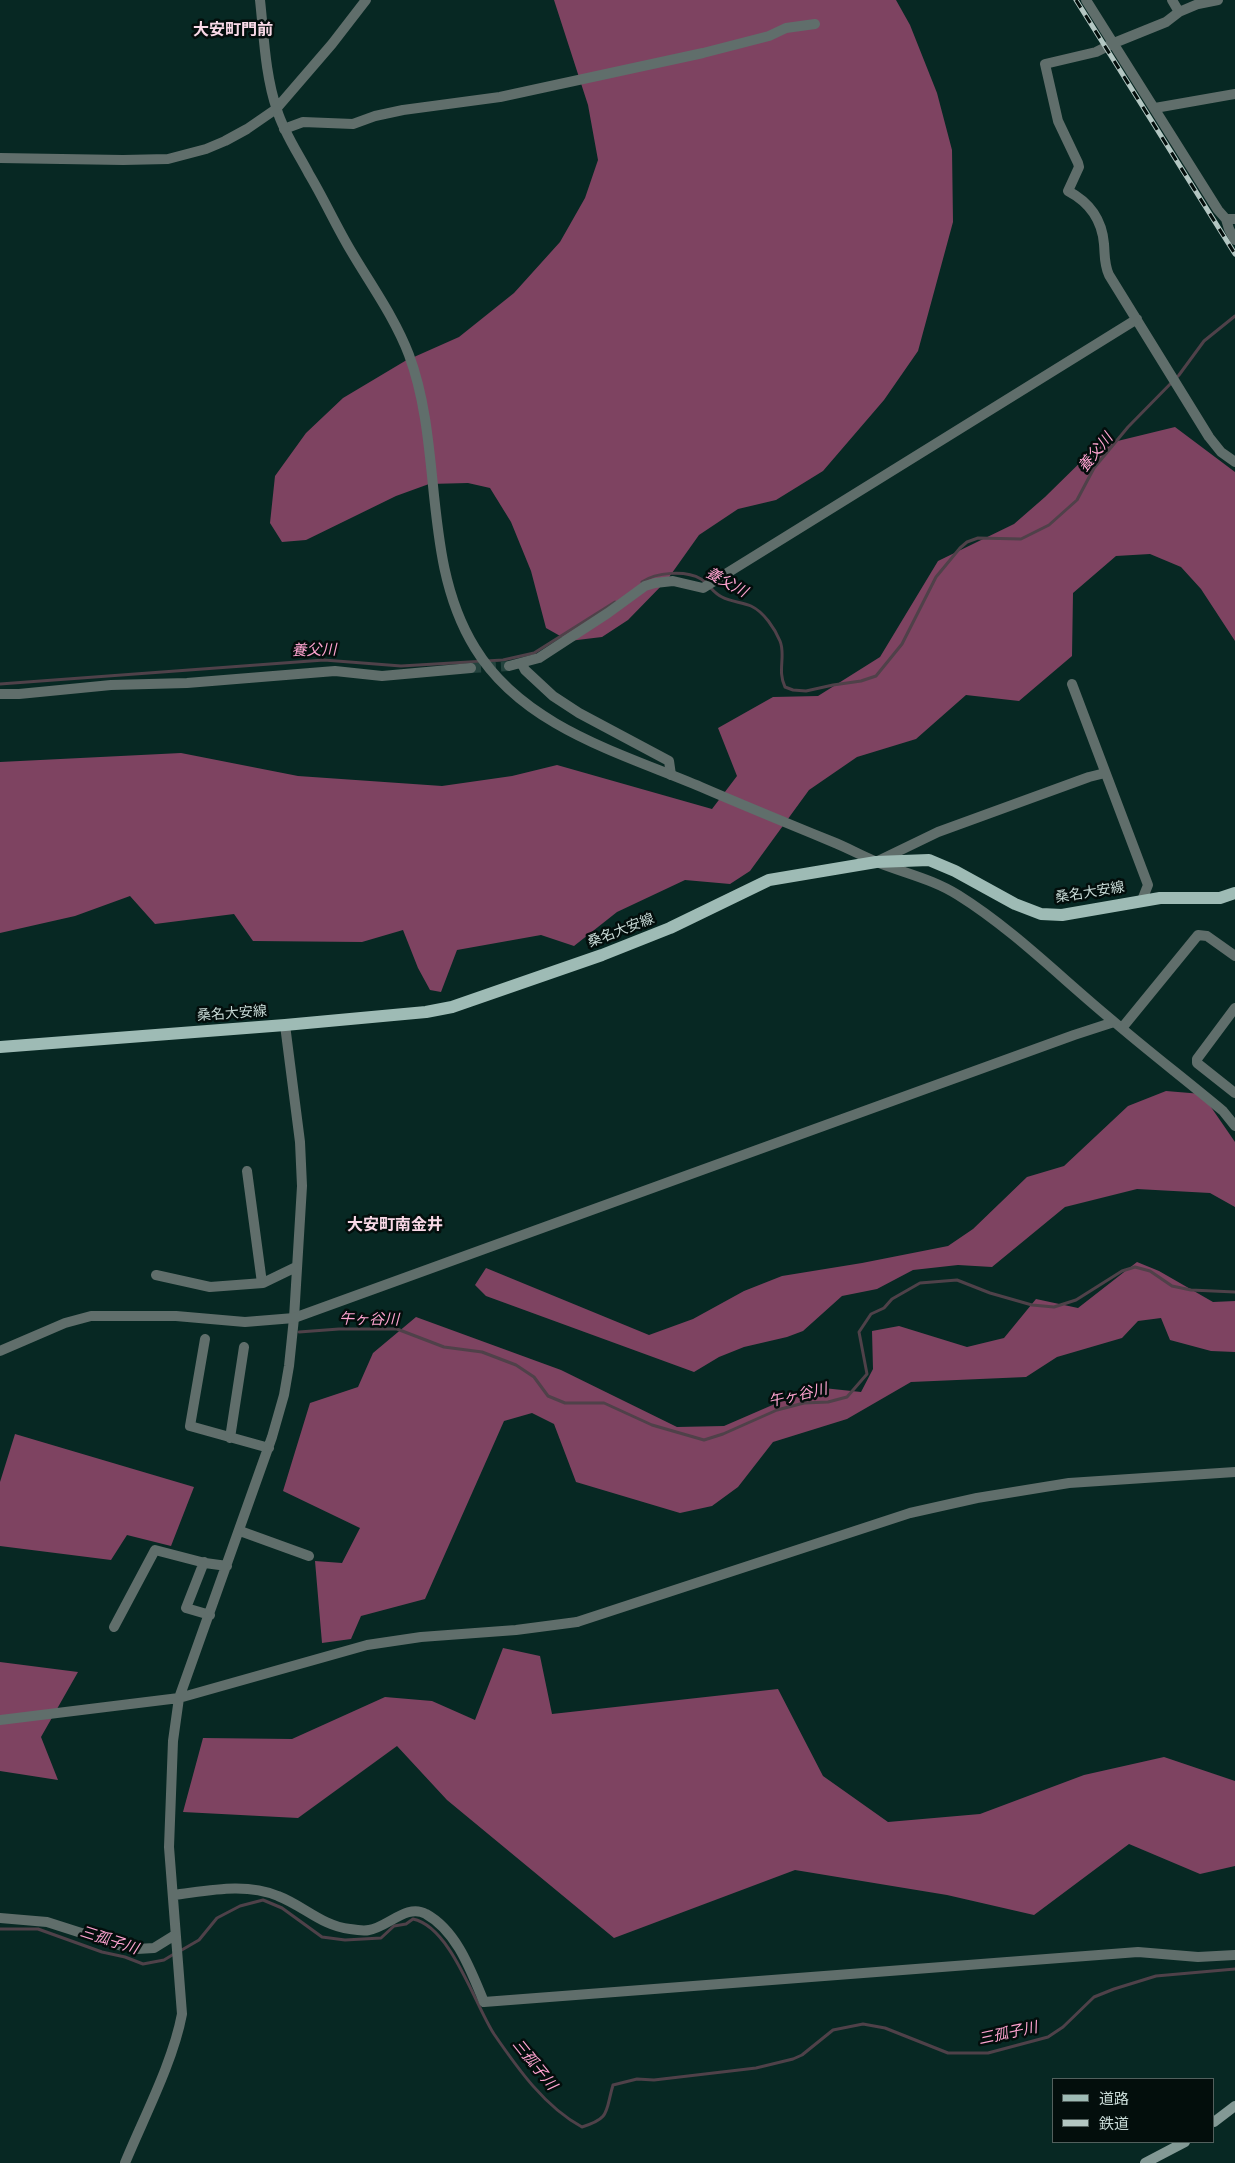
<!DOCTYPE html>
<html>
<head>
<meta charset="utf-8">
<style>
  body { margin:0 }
  #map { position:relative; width:1235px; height:2163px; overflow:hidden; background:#072823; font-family:"DM Sans","Noto Sans JP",sans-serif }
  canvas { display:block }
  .legend { position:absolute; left:1052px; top:2078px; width:162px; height:65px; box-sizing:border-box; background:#030e0c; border:1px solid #52605d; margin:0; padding:6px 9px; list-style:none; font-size:15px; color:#c8dad6 }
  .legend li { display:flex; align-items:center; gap:10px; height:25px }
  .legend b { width:25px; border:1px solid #52605d }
</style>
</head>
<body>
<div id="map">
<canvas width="1235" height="2163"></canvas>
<ul class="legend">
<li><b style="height:6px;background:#9ebbb5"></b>道路</li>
<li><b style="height:6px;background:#b3c6c2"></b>鉄道</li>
</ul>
</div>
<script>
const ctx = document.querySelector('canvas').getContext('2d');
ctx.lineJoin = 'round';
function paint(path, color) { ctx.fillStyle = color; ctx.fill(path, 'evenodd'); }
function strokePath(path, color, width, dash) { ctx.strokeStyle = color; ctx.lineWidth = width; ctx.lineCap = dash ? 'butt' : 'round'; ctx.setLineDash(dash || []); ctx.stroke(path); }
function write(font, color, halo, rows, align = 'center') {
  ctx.font = font + ' "DM Sans","Noto Sans JP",sans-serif'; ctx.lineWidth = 5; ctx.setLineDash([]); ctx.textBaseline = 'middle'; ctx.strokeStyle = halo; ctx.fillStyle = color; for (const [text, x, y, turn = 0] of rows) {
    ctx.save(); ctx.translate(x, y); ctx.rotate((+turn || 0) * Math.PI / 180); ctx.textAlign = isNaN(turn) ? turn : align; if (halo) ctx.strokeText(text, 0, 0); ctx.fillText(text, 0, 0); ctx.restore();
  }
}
paint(new Path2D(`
  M554 0H896L910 25 937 93 952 150 953 222 918 351 884 400 823 471 776 500 738 509 699 535 667 580 628 620 602 637 569 641 546 628 531 571 511 522 490 488 468 483 429 484 396 496 306 540 282 542 270 523 275 476 306 433 343 398 405 361 459 337 514 293 560 242 585 198 598 160 588 105Z
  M1175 427 1235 472V641L1201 589 1181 567 1150 554 1116 556 1073 593 1072 656 1019 701 966 695 916 739 857 757 809 790 750 871 730 884 685 880 617 912 574 946 541 935 457 950 441 992 430 990 418 968 403 930 362 942 253 941 234 914 155 924 130 896 75 916 0 933V762L181 753 298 776 442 786 512 776 557 765 712 809 737 776 718 728 773 697 818 696 880 657 938 561 1014 524 1045 497 1097 446Z
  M1166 1091 1202 1094 1235 1142V1207L1210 1193 1137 1189 1065 1207 992 1267 958 1265 913 1270 877 1289 842 1296 803 1331 787 1337 744 1347 719 1357 694 1372 486 1296 475 1285 486 1268 649 1335 693 1319 744 1291 782 1276 862 1263 948 1246 973 1229 1027 1177 1064 1166 1128 1106Z
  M1137 1262 1159 1271 1213 1302 1235 1301V1352L1211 1351 1170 1340 1161 1318 1138 1321 1122 1338 1057 1357 1026 1377 911 1382 847 1419 773 1442 738 1487 712 1506 680 1513 576 1482 554 1424 532 1413 504 1421 425 1599 361 1616 351 1639 322 1643 315 1561 342 1563 360 1528 283 1491 310 1403 358 1387 373 1353 416 1317 561 1370 677 1427 724 1426 814 1387 861 1392 873 1369 872 1331 899 1326 967 1347 1004 1338 1036 1299 1078 1308Z
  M15 1434 194 1487 171 1546 127 1535 111 1560 0 1546V1482Z
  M503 1648 540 1656 552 1714 778 1689 823 1776 888 1822 980 1814 1084 1775 1164 1757 1235 1781V1866L1200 1874 1129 1844 1034 1915 947 1895 795 1870 614 1938 447 1800 397 1746 298 1818 183 1812 203 1738 292 1739 385 1697 432 1701 475 1720Z
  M0 1662 78 1672 41 1737 58 1780 0 1771Z`), '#7e4361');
strokePath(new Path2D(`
  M642 582C656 572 686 570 701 579 709 584 713 593 722 597 731 602 742 602 751 606 764 612 775 629 780 641 786 655 777 671 785 687L793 690 806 691 833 685 861 681 876 676 902 644 936 577 960 548 967 542 978 538 1021 539 1049 525 1077 500 1094 468 1128 427 1179 375 1204 341 1235 316
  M0 684 324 660 401 666 503 660 534 653 615 602
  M299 1332 339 1329H397L444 1347 482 1352 516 1365 534 1377 548 1396 565 1403H604L652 1425 704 1440 723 1434 777 1410 804 1403 828 1402 847 1397 867 1374 859 1332 871 1314 884 1308 892 1299 920 1283 957 1280 990 1293 1032 1305 1054 1307 1076 1300 1122 1271 1135 1267 1150 1271 1172 1286 1191 1290 1235 1292
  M0 1929H38L102 1952 125 1957 143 1964 164 1960 174 1954
  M180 1951 199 1940 217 1918 240 1906 263 1900 282 1908 322 1937 345 1940 381 1938 394 1926 406 1924 413 1919C451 1927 474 2003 494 2034 518 2069 545 2107 582 2127 611 2118 605 2112 613 2085L637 2079 654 2080 756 2068 793 2059 802 2055 833 2030 863 2024 885 2028 948 2053H988L1048 2037 1063 2027 1094 1997 1114 1989 1156 1976 1235 1969`), '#4f4149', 3);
strokePath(new Path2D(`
  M471 668 509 666`), '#24433e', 10, [10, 5]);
strokePath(new Path2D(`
  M1086 0 1218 210 1226 219H1235
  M1172 0 1179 12
  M1218 0 1198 4 1179 12 1166 22 1114 43 1096 52 1045 64 1058 121 1078 163 1079 167 1068 191C1089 202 1102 220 1104 244 1105 256 1104 264 1109 275L1209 437 1221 452 1235 462
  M1155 108 1235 94
  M284 129 303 122 353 124 375 116 403 110 500 97 703 53 769 36 786 28 815 24
  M1226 219 1229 229 1235 240
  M522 664 525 670 553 696 579 713 669 761 671 775
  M509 666 539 658 608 613 645 586 655 583 673 581 703 588 1137 319
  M1072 684 1148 885 1142 900
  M0 694H19L111 685 187 683 335 671 382 676 471 668
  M878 861 938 832 1089 777 1105 773
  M1235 1008 1197 1059V1063L1235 1093
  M247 1171 262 1283
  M156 1275 210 1287 263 1283 296 1267
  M205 1339 190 1426 269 1448
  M230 1438 244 1347
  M240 1531 309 1556
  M204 1562 186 1608 210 1615
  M114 1627 155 1550 205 1563 227 1566
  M0 1720 179 1698 367 1645 421 1637 516 1630 577 1622
  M173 1895C207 1891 245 1882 278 1896 304 1906 322 1926 350 1929 356 1930 364 1931 369 1930 388 1927 407 1903 426 1914 457 1931 471 1971 484 2002L1138 1952 1198 1957 1235 1955
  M0 1918 47 1922 122 1946 137 1949 154 1948 175 1935
  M125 2163C144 2117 173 2062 182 2014L169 1847 173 1741 179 1698 272 1437 284 1395 289 1366 294 1318 302 1186 300 1142 285 1025`), '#606e6b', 10);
strokePath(new Path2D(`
  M260 0C264 36 265 75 277 110 284 133 298 153 309 174 324 199 336 226 351 251 371 285 395 318 409 355 444 449 421 561 475 648 523 727 621 753 701 787 745 806 789 824 833 842 848 848 862 856 877 862 904 873 933 879 958 895 1014 930 1061 978 1112 1020 1148 1051 1186 1080 1223 1111L1235 1126
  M0 158 123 160 168 159 206 149 225 141 247 129 276 109 332 44 366 0
  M1122 1028 1198 935 1207 936 1235 956
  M0 1351 65 1323 91 1316H176L245 1322 294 1318 1074 1035 1114 1022
  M577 1622 910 1513 977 1498 1069 1483 1235 1472`), '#606e6b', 10);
strokePath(new Path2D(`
  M1214 2122 1235 2106
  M1145 2163 1185 2142`), '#839995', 10);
strokePath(new Path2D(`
  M0 1047 285 1025 426 1012 452 1007 602 955 670 928 769 880 876 862 929 860 955 871 1015 904 1041 914 1062 915 1160 898H1220L1235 893`), '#9ebbb5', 12);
const rail = new Path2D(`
  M1076 0 1235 254`);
strokePath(rail, '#b3c6c2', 5);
strokePath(rail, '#030e0c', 3, [9]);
write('14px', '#c8dad6', '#030e0c', [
  ["桑名大安線",1090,893,-9],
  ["桑名大安線",621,931,-21],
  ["桑名大安線",232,1014,-4]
]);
write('italic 15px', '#fea3d0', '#030e0c', [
  ["養父川",1096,453,-51],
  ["養父川",726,583,29],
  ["養父川",314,651,-1],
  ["午ヶ谷川",369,1320,1],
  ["午ヶ谷川",798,1396,-13],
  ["三孤子川",109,1941,18],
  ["三孤子川",1008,2034,-12],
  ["三孤子川",534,2065,51]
]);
write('bold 16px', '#f9d9e7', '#030e0c', [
  ["大安町門前",233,31],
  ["大安町南金井",395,1226]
]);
</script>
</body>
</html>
